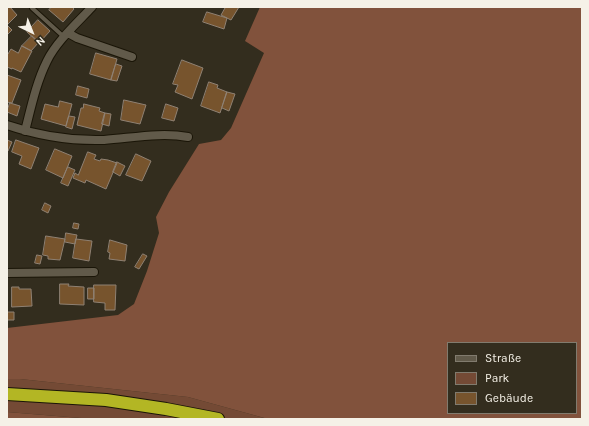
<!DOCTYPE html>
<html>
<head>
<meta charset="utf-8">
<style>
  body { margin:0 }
  #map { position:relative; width:589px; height:426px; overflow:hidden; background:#332d1e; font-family:Karla,sans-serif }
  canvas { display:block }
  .frame { position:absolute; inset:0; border:8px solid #f5f1e7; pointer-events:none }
  .legend { position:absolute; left:447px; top:342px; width:130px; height:72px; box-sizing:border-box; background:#332d1e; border:1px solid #817b6e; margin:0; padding:5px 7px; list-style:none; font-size:12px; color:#f5f1e7 }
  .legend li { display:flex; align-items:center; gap:8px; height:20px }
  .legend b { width:20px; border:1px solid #817b6e }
  .north { position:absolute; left:12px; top:12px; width:40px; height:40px; -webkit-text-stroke:3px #332d1e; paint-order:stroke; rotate:137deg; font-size:11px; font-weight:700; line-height:16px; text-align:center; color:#f5f1e7 }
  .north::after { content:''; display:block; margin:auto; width:14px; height:18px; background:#f5f1e7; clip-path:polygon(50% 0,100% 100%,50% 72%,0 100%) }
</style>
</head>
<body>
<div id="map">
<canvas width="589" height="426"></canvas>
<div class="frame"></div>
<ul class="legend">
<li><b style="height:5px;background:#615a4a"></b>Straße</li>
<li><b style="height:11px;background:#744a35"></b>Park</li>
<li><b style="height:11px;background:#77542d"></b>Gebäude</li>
</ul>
<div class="north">N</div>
</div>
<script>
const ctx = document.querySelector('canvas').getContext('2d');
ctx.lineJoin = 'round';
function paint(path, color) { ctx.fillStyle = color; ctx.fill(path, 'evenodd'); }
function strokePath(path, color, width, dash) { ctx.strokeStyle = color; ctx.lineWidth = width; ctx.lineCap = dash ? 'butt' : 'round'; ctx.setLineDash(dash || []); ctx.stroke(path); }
paint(new Path2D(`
  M7 379H20L188 397 268 419H93L7 412Z`), '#744a35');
paint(new Path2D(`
  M260 7H582V419H268L188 397 20 379H7V328L118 315 134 304 147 271 159 233 156 217 169 192 199 144 221 140 231 128 264 53 245 41ZM448 343H576V413H448Z
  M7 412 93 419H7Z`), '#81523c');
const building = new Path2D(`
  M7 7H10L17 15 7 25Z
  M52 7H72L74 9 63 22 49 10Z
  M224 7H239L231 20 221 15 225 8Z
  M207 12 227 18 224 29 203 22Z
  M38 20 50 31 39 43 27 32Z
  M7 25 12 30 7 35Z
  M32 36 39 42 31 51 22 46Z
  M22 46 32 51 21 72 12 68V69L7 67V54H8L11 49 18 53Z
  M96 53 117 59 111 80 90 74Z
  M182 60 203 68 192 99 175 92 178 85 173 84Z
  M116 64 122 66 117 81 111 80Z
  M7 75 21 80 12 103 7 102Z
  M209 82 218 85 217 88 227 92 220 113 201 106Z
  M78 86 89 89 87 98 76 95Z
  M227 92 235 94 229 111 222 108Z
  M124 100 146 105 140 124 121 120Z
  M60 101 72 104 66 126 41 119 45 104 58 107Z
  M10 103 20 106 17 116 7 112Z
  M84 104 100 108 99 111 105 113 101 131 77 125 81 108H83Z
  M166 104 178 108 174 121 162 118Z
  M105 113 111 114 109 126 102 124Z
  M69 116 75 117 72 129 66 127Z
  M7 140 12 142 8 151 7 150Z
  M16 140 39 148 31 169 19 164 22 156 12 152Z
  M55 149 72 156 63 178 46 170Z
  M88 152 96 155 94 159 100 161 101 159 108 160 117 163 106 189 86 180 85 183 73 178 75 173 78 175Z
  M136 154 151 161 142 181 126 175Z
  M117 162 125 166 120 176 113 172Z
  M68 167 75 170 68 186 61 183Z
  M45 203 51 206 48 213 42 210Z
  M74 223 79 224 78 229 73 228Z
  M66 233 77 235 75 244 65 242Z
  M46 236 65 239 60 260 48 259V256L43 255Z
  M76 239 92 241 89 261 73 258Z
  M110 240 127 245 125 261 109 259 110 253 108 252Z
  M143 254 147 256 139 269 135 267Z
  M37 255 42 256 40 264 35 263Z
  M60 284H69L68 286 84 287V305L60 304Z
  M94 285H116L115 310H105V303L94 302Z
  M12 287H19V289H31L32 306 12 307Z
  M88 288H94V299H88Z
  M7 312H14V320H7Z`);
paint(building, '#77542d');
strokePath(building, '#8f8173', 1);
const lane = new Path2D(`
  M32 8 64 37`);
const street = new Path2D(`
  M68 33 77 38 132 57
  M7 125C39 136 71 141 104 140 132 138 161 132 188 137
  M25 131C31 108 36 83 47 61 56 42 77 23 92 7
  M7 273 94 272`);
const highway = new Path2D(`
  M7 394 106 400 166 409 218 419`);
strokePath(lane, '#1a1507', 6);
strokePath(street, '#1a1507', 10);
strokePath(highway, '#1a1507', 14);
strokePath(lane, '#615a4a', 4);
strokePath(street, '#615a4a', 8);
strokePath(highway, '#b3b624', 12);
</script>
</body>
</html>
